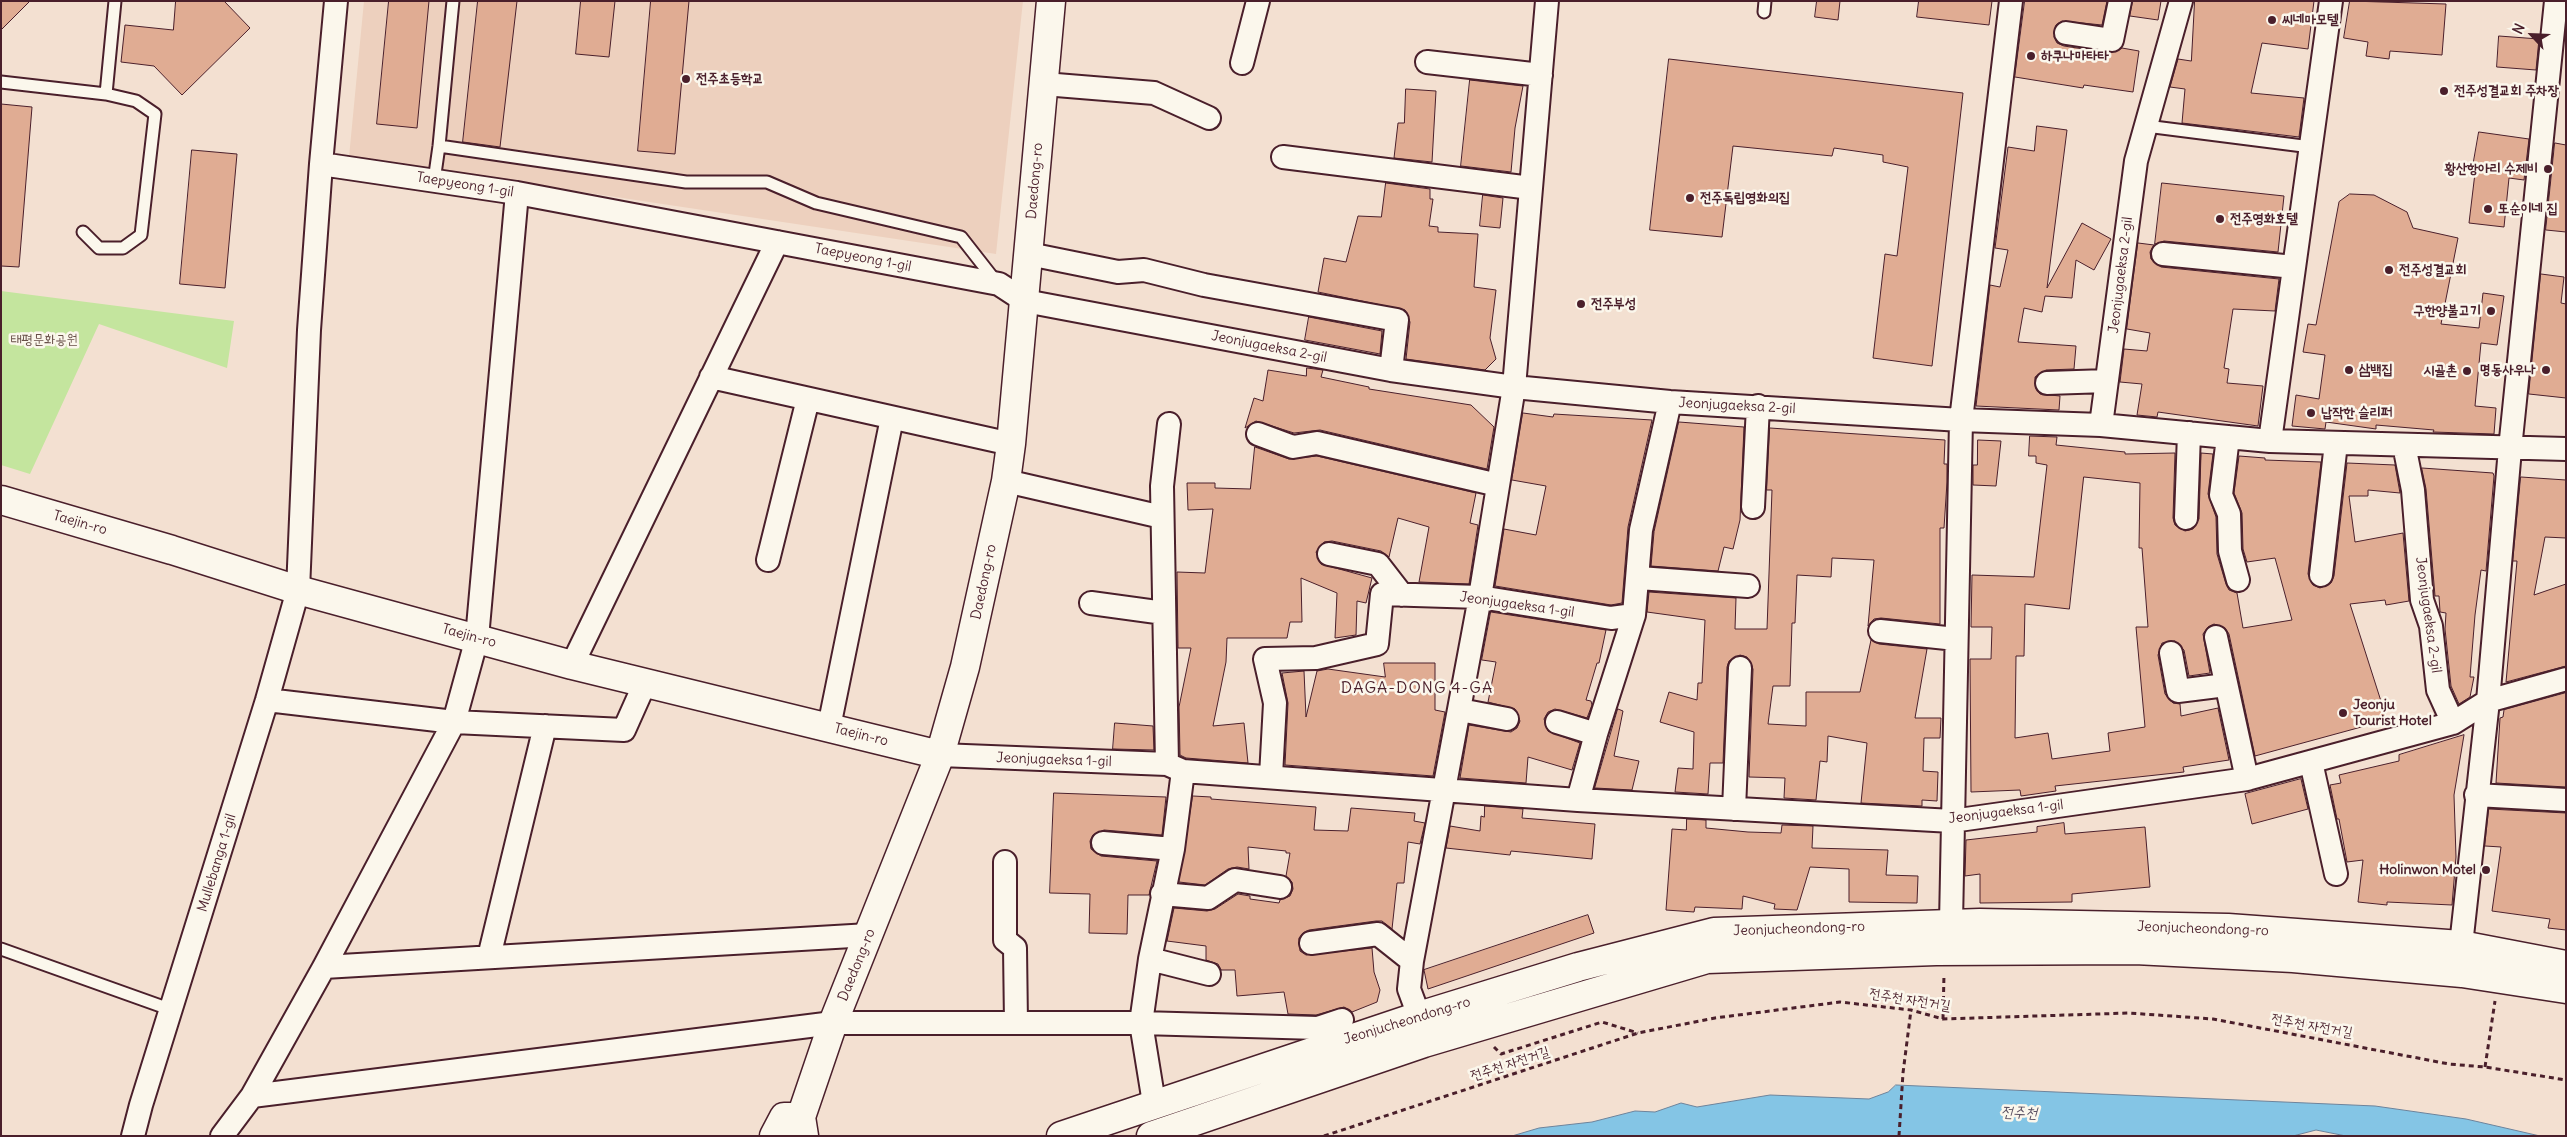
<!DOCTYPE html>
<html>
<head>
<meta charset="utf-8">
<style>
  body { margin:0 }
  #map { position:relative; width:2567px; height:1137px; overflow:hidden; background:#f3e0d1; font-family:Delius,sans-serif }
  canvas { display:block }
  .frame { position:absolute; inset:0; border:2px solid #4a1f2b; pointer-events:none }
  .north { position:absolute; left:2507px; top:10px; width:50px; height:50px; -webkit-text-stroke:4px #fbf7ec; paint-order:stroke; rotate:295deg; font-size:14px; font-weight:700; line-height:20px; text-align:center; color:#4a1f2b }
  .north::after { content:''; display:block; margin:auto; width:18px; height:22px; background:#4a1f2b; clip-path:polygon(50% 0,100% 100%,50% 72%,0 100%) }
</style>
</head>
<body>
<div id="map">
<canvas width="2567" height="1137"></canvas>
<div class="frame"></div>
<div class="north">N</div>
</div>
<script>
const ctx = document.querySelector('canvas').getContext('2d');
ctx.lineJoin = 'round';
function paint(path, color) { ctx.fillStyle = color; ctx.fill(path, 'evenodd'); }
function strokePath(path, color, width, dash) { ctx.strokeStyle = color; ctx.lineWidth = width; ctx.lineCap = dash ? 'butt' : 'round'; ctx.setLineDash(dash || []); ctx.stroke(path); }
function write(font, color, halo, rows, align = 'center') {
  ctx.font = font + ' Delius,"Poor Story",sans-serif'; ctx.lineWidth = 5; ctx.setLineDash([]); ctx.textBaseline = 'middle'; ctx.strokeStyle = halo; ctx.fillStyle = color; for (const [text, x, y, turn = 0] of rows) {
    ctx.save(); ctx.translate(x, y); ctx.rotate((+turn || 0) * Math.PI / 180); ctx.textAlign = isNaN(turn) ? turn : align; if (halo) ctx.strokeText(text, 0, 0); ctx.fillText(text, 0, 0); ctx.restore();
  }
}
paint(new Path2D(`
  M364 1H1023L996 254 349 157Z`), '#edd0be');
paint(new Path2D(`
  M1 291 234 321 227 368 99 324 30 474 1 465Z`), '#c4e59e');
const water = new Path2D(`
  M1896 1085 2375 1106 2466 1119 2540 1136H2346L2316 1130 2293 1136H1512L1539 1128 1592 1122 1635 1111 1655 1112 1681 1103 1697 1107 1770 1095 1869 1099 1888 1092Z`);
paint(water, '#84c5e5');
strokePath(water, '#6d839b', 1);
const building = new Path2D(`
  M1 1H30L1 30Z
  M176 1H224L250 28 182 95 154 66 121 62 125 25 173 30Z
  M389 1H429L417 128 377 124Z
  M478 1H517L500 147 463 142Z
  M581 1H615L609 57 576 54Z
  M651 1H689L675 154 638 151Z
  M1817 1H1840L1838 20 1815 17Z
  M1919 1H1992L1989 25 1917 17Z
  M2025 1H2107L2102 25 2062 21 2056 25 2054 37 2057 43 2064 46 2110 53 2122 48 2139 51 2133 92 2084 85 2083 88 2015 77Z
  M2133 1H2161L2158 20 2130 16Z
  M2195 1H2314L2308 49 2262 43 2251 93 2304 98 2299 137 2182 123 2185 89 2170 87 2178 59 2191 61Z
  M2350 1 2446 4 2442 55 2390 51 2389 59 2366 56 2368 42 2344 38Z
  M2499 36 2539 39 2536 70 2497 67Z
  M1669 59 1963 93 1932 366 1873 358 1885 254 1897 256 1908 167 1883 162V155L1834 148 1832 156 1733 146 1722 237 1650 230Z
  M1470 80 1523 86 1515 128 1511 172 1461 166Z
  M1406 89 1436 91 1432 162 1394 158 1398 123H1404Z
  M1 104 32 107 19 267 1 266Z
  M2037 126 2067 130 2047 288 2082 223 2111 239 2094 270 2076 260 2072 298 2045 296 2042 312 2024 308 2018 342 2076 346 2074 369 2046 370 2035 377 2036 389 2040 394 2060 396 2059 410 1976 406 1990 285 2000 287 2008 250 1995 248 2008 147 2034 151Z
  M2479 132 2529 139 2524 180 2509 178 2504 227 2469 223 2475 173 2472 172Z
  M2555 143 2566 145V232L2546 230Z
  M192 150 237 154 225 288 180 284Z
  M1386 183 1430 189V199H1433L1429 226 1438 227V232L1478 234 1474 287 1496 290 1490 338 1496 359 1485 370 1406 359 1410 322 1405 310 1318 292 1324 258 1346 262 1358 216 1381 217Z
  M2162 183 2284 196 2278 252 2164 241 2155 244Z
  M2350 194 2374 195 2407 212 2413 228 2458 238 2441 324 2479 328 2483 293 2504 296 2497 345 2481 343 2475 406 2496 408 2494 434 2433 432 2434 430 2376 425V429L2326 422 2325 429 2292 426 2296 395 2319 399 2325 355 2303 352 2308 324 2316 325 2339 202Z
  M1483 195 1503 198 1500 228 1480 226Z
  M2138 243 2154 245 2150 252 2151 259 2161 267 2279 279 2275 311 2233 309 2224 368 2229 369 2227 383 2263 386 2258 426 2158 412 2157 417 2137 415 2142 384 2120 382 2124 349 2147 351 2150 333 2127 329Z
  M2541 274 2564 277 2561 303 2566 304V398L2529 394Z
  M1309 317 1382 331 1380 354 1305 340Z
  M1307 368 1323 370 1321 377 1369 387V389L1471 405 1494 427 1487 469 1320 430 1294 433 1256 421 1245 428 1254 398 1263 401 1268 370 1306 376Z
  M1523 413 1553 417 1554 414 1652 420 1628 527 1622 603 1611 605 1495 586 1504 529 1536 535 1546 486 1512 480Z
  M1679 422 1744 427 1740 520 1733 549 1724 547 1718 571 1651 566 1654 532Z
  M1770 428 1945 440 1944 464H1947V482L1944 528H1940V624L1881 618 1874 619 1868 626 1874 560 1832 558 1831 577 1797 575 1795 623H1792L1790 686H1773L1768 724 1806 726V692H1860L1871 640 1879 644 1927 649 1915 718H1941L1940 738H1924L1923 771 1938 772 1937 801 1922 800V806L1861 803 1867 743 1828 736 1827 762 1820 761 1816 800 1784 798 1785 778 1749 777 1753 669 1747 657 1740 655 1729 661 1727 667 1723 763H1710L1708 794 1675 792 1678 768 1693 769 1694 732 1660 722 1669 692 1697 700 1698 683H1702L1705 620 1647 612 1649 592 1736 598 1735 629H1767L1772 490H1767Z
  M2030 436 2057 437 2056 445 2125 452V454L2175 453 2173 518 2175 525 2185 531 2193 529 2199 519 2201 453 2213 454 2208 494 2216 517 2217 554 2226 584 2229 590 2237 593 2243 628 2292 620 2275 558 2247 562 2243 549 2242 513 2234 493 2239 456 2265 458V460L2321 462 2308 574 2313 585 2320 588 2331 583 2334 576 2347 463 2395 465 2400 493 2368 490V496H2349L2355 542 2403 533 2409 601 2386 605 2385 600 2350 604 2387 720 2255 756 2229 634 2225 628 2214 624 2208 627 2203 634 2210 673 2189 676 2184 650 2175 641 2162 643 2158 655 2165 694 2173 703 2180 704 2181 716 2218 708 2229 760 2183 767 2184 772 2055 786 2056 791 2021 796 2020 790 1971 792 1970 659H1991L1992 627H1971L1972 575 2034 577 2047 465 2036 463V456H2029ZM2084 477 2140 483 2139 548H2142L2148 627H2136L2145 727 2108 733 2110 751 2052 759 2048 733 2015 738 2016 656H2024L2025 604 2069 609Z
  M1978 440 2001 441 1996 486 1973 485V465H1977Z
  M1255 447 1289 459 1317 456 1476 493 1470 523 1478 525 1469 584 1419 582 1429 527 1398 518 1389 557 1381 551 1332 541 1324 542 1316 552 1321 564 1372 578 1366 603 1357 601 1356 635 1335 638 1337 593 1301 578 1302 622H1290L1287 638H1227L1226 662 1213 726 1244 723 1248 763 1186 758 1180 755 1179 707 1191 648H1178L1177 572 1205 573 1213 509 1188 510 1187 483H1215V488L1250 489Z
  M2422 468 2493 473 2494 476 2486 571 2481 570 2475 615 2470 677H2474L2470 697 2459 704 2451 686 2445 629 2446 613 2440 612 2439 596H2435L2426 489Z
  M2521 477 2566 480V538L2545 537 2534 595 2566 584V666L2506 682 2517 561H2513Z
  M1491 612 1606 630 1599 663H1597L1586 700 1591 701 1592 705 1587 718 1555 709 1548 712 1544 719 1548 731 1580 743 1572 770 1528 757 1526 783 1460 778 1469 725 1511 732 1517 728 1520 721 1515 709 1488 702 1496 662 1482 660Z
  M1384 663H1435V710L1445 712 1433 776 1285 765 1288 703 1282 673 1304 671 1306 717 1317 671 1328 669 1385 677Z
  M2566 693V787L2496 783 2500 718 2503 717 2504 710Z
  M1618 709 1623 711 1614 756 1639 761 1632 790 1595 788Z
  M1115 723 1153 726 1154 750 1113 749Z
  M2464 735 2454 795 2456 857 2452 905 2387 902V905L2358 902 2363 860 2347 862 2339 819H2337L2330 785 2341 783 2339 775 2399 761V755Z
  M2301 779 2308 809 2252 824 2245 794Z
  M1054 793 1166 797 1162 835 1104 830 1093 835 1090 841 1091 849 1101 856 1157 861 1149 895H1128L1127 934 1089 933 1090 894 1050 893Z
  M1193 796 1211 797V799L1316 807 1314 830 1348 831 1351 808 1415 813 1414 821 1425 823 1420 844 1408 842 1404 883H1397L1392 929 1382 921H1376L1309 930 1303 933 1299 938 1300 951 1306 955 1372 948 1374 972 1380 990 1377 1002 1352 1012 1344 1007 1316 1015 1288 1014 1284 992 1237 996 1235 970H1221L1218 964 1206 960V946L1167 941 1174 908 1207 911 1215 909 1238 894 1250 896V899L1279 903 1280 900 1290 896 1293 889 1292 882 1286 876 1290 853H1286V851L1248 847 1249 869 1237 867 1228 869 1205 885 1179 882Z
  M1485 806 1523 809 1522 818 1595 824 1592 859 1511 851 1510 855 1446 848 1450 826 1480 831 1481 816 1484 817Z
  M2489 809 2566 813V930L2548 928 2550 919 2492 911 2501 847 2485 846Z
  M1687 819 1706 820V828L1748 832 1781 833 1782 825 1813 826 1812 848 1888 850 1886 875 1918 876 1917 903 1849 902V869L1810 867 1797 910 1774 909 1775 904 1743 896 1742 909 1695 907 1694 912 1666 910 1672 829 1686 830Z
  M2064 823 2065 834 2145 827 2150 887 2072 894V902L1980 903V874L1965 876 1966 840 2037 832V827Z
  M1588 915 1594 933 1428 989 1424 970Z`);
paint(building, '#e0ac93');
strokePath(building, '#4a1f2b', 1);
const lane = new Path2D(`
  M1764 12 1765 1
  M1 82 106 94 115 1
  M2146 126 2311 147
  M439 146 686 182H767L816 203 961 237 997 283
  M434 181 439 146 453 1
  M83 232 99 248H123L141 235 155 114 136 101 106 94
  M1 949 172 1010`);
const street = new Path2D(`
  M2066 33 2112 40 2120 1
  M1427 62 1541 75
  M1242 63 1258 1
  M1044 84 1154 93 1209 118
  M1283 157 1531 188
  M321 164 517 193 999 284 1025 301 1391 370 1514 387 1670 402 1961 420 2101 425 2270 441 2566 449
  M1029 254 1118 272 1144 270 1204 285 1397 320 1391 370
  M2163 254 2294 267
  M711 377 1011 444
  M2047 383 2107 381
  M2101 425 2136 161 2181 1
  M1258 434 1293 447 1317 443 1498 485
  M2228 437 2221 495 2229 514 2230 551 2238 580
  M2270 441 2331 1
  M2404 445 2413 490 2422 600 2431 626 2438 690 2453 723
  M1006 481 1162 517
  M1753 507 1758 406
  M2186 518 2189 433
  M1329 554 1378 564 1402 595
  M768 560 808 399
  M2321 575 2336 443
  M1639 578 1748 586
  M1091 603 1164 613
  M1880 631 1956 639
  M2216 637 2247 779
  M2171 653 2178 691 2226 685
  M572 665 777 242
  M267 700 454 722 624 730 645 683
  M1460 710 1507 719
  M1557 722 1596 734
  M829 727 892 418
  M940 755 1167 764 1183 771 1578 800 1952 821 2247 779 2453 723 2488 701 2566 679
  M2311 762 2336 874
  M1167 764 1162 486 1169 424
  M1271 776 1275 703 1265 659 1316 658 1377 644 1382 594 1480 597 1611 618 1634 615
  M2476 795 2566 800
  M1578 800 1596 734 1634 615 1641 530 1670 402
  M1734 809 1740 668
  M1103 843 1173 849
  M1005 862V940L1015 948 1016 1023
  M1162 894 1208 898 1235 880 1280 887
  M1951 923 1961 420 2011 1
  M1311 943 1378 934 1412 961
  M2461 945 2488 701 2510 449 2556 1
  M489 957 545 726
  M1150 959 1209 974
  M324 967 869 935
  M1419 1016 1409 989 1412 961 1480 597 1514 387 1547 1
  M252 1096 833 1023H1141L1318 1028 1342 1020
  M1154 1103 1141 1023 1150 959 1173 849 1183 771
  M133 1136 141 1105 267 700 298 590 309 330 321 164 336 1
  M222 1136 252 1096 324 967 454 722 477 638 517 193`);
const secondary = new Path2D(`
  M1 500 172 550 298 590 572 665 940 755
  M774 1136 784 1117H801
  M804 1136 801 1117 833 1023 940 755 965 667 1006 481 1011 444 1051 1
  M1061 1136 1419 1016 1578 967 1714 932 1980 923 2228 928 2461 945 2566 965
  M1151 1136 1424 1043 1707 959 1936 951 2135 950 2293 958 2462 973 2566 989`);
strokePath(lane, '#4a1f2b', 15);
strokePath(street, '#4a1f2b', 26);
strokePath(secondary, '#4a1f2b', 31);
strokePath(new Path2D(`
  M1943 1019 1944 974
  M1494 1047 1501 1054 1602 1022 1638 1033
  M2485 1067 2495 1001
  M1324 1136 1638 1033 1715 1018 1840 1002 1911 1010 1943 1019 2129 1013 2213 1019 2449 1064 2485 1067 2566 1080
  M1899 1136 1903 1073 1911 1010`), '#4a1f2b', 3, [5, 4]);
strokePath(lane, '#fbf7ec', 11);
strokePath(street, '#fbf7ec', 22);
strokePath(secondary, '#fbf7ec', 28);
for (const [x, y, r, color] of [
  [2272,20,5,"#4a1f2b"],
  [2031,56,5,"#4a1f2b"],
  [686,79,5,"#4a1f2b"],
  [2444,91,5,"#4a1f2b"],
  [2548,169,5,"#4a1f2b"],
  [1690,198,5,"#4a1f2b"],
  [2488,209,5,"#4a1f2b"],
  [2220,219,5,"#4a1f2b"],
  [2389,270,5,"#4a1f2b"],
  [1581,304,5,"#4a1f2b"],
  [2491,311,5,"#4a1f2b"],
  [2349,370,5,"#4a1f2b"],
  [2546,370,5,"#4a1f2b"],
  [2467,371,5,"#4a1f2b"],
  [2311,413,5,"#4a1f2b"],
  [2343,713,5,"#4a1f2b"],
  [2486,870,5,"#4a1f2b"]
]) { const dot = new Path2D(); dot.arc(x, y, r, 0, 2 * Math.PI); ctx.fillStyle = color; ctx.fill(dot); strokePath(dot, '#fbf7ec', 2); }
write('bold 14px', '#4a1f2b', '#fbf7ec', [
  ["씨네마모텔",2282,20],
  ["하쿠나마타타",2041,56],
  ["전주초등학교",696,79],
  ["전주성결교회 주차장",2454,91],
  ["황산항아리 수제비",2538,169,"right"],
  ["전주독립영화의집",1700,198],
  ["또순이네 집",2498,209],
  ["전주영화호텔",2230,219],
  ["전주성결교회",2399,270],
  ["전주부성",1591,304],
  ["구한양불고기",2481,311,"right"],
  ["삼백집",2359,370],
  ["명동사우나",2536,370,"right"],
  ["시골촌",2457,371,"right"],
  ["납작한 슬리퍼",2321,413],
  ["Jeonju",2353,705],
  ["Tourist Hotel",2353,721],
  ["Holinwon Motel",2476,870,"right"]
], 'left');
write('14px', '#4a1f2b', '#fbf7ec', [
  ["Daedong-ro",1035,181,-85],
  ["Taepyeong 1-gil",465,185,9],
  ["Taepyeong 1-gil",863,258,11],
  ["Jeonjugaeksa 2-gil",2121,275,-83],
  ["Jeonjugaeksa 2-gil",1269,347,11],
  ["Jeonjugaeksa 2-gil",1737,406,3],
  ["Taejin-ro",80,523,16],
  ["Daedong-ro",984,582,-78],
  ["Jeonjugaeksa 1-gil",1517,605,8],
  ["Jeonjugaeksa 2-gil",2428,615,82],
  ["Taejin-ro",469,636,15],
  ["Taejin-ro",861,735,14],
  ["Jeonjugaeksa 1-gil",1054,760,2],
  ["Jeonjugaeksa 1-gil",2006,812,-7],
  ["Mullebanga 1-gil",217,863,-73],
  ["Jeonjucheondong-ro",1799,929,-2],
  ["Jeonjucheondong-ro",2203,929,2],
  ["Daedong-ro",857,965,-68],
  ["전주천 자전거길",1910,1000,9],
  ["Jeonjucheondong-ro",1407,1021,-17],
  ["전주천 자전거길",2312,1026,10],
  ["전주천 자전거길",1510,1064,-18]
]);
write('14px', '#685048', '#fbf7ec', [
  ["태평문화공원",44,340]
]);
write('italic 15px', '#5b5163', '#fbf7ec', [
  ["전주천",2019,1113,2]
]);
ctx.letterSpacing = '1px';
write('16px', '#4a1f2b', '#fbf7ec', [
  ["DAGA-DONG 4-GA",1417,688]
]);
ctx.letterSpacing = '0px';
</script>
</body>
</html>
